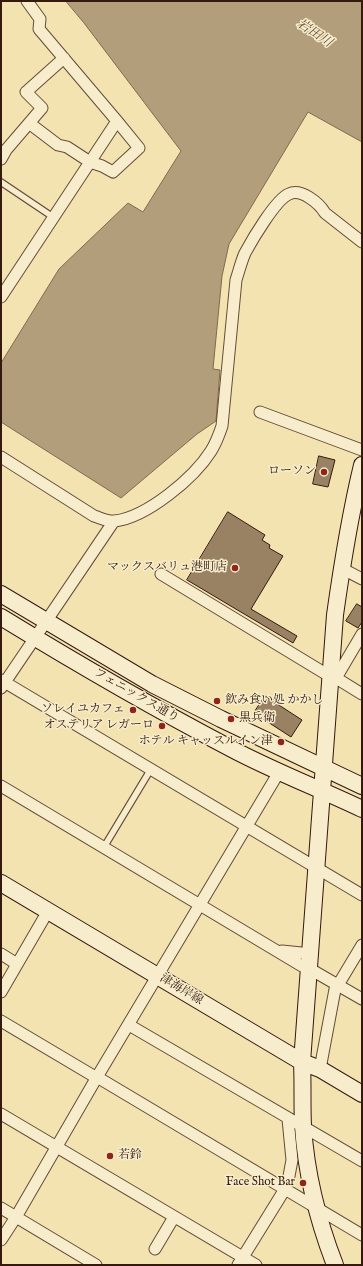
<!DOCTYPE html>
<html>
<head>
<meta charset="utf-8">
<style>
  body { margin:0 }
  #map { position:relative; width:363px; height:1266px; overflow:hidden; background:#f3e3b1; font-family:"IM FELL English",serif }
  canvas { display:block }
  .frame { position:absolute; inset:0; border:2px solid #35190f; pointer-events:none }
</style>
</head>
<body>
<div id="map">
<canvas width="363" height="1266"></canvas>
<div class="frame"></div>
</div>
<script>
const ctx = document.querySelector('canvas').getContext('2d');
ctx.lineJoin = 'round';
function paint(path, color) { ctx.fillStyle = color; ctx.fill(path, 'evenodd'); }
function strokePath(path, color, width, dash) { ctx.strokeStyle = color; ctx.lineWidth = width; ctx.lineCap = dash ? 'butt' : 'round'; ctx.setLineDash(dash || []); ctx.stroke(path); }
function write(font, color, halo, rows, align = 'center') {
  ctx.font = font + ' "IM FELL English","Noto Serif JP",serif'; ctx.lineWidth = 3; ctx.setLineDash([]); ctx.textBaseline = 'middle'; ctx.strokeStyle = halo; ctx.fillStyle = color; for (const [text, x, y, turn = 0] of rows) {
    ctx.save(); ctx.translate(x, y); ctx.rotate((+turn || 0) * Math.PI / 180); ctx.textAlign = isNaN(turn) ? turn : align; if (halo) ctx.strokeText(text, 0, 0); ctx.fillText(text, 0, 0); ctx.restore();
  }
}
const water = new Path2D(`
  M66 1H362V142L308 112 229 244 222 276 213 369 220 370 216 421 197 434 121 498 1 422V363L59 269 128 203 143 212 181 151 84 23Z`);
paint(water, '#b29e7a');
strokePath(water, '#80694f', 1);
const building = new Path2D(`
  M319 456 335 460 328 487 313 484Z
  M228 512 265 535 262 540 270 545 269 548 283 556 251 609 297 636 293 643 187 580Z
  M357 604 362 607V622L358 628 346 621Z
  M265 696 302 720 291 737 254 713Z`);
paint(building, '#988263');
strokePath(building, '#35190f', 1);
const lane = new Path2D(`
  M1 182 53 217
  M104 847 151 769`);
const street = new Path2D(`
  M27 1 40 19 39 29 117 121 139 148 113 172 102 166 90 162 67 147 58 145 29 123
  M1 159 6 150 42 108 26 92 64 58
  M1 297 117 121
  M260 412 362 450
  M1 457 94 516C101 518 108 522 115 521 147 517 194 478 211 451 216 443 219 435 222 426L236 280C239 271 241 262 245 253 252 240 276 199 289 194 301 188 319 203 325 213L362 242
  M341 568 362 579
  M161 574 331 677 336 678 362 694
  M336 678 362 634
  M1 680 362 895
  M1 688 114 521
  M1 786 302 966 310 969 362 999
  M282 951 311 954
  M1 954 17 964
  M338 985 362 945
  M1 992 48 911
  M1 1021 97 1078
  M129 1025 362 1161
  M320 1069 336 984
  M97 1077 362 1235
  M1 1114 256 1265
  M1 1208 96 1265
  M1 1240 16 1217 97 1077 279 772
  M155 1249 174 1217
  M238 1265 285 1189 289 1176 292 1160 288 1119`);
const secondary = new Path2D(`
  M1 594 152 684 221 719 362 786
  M1 617C76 663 152 707 230 748 273 771 318 788 362 809
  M1 883 302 1062 320 1069 362 1094
  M335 1265C318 1221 306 1173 303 1126 302 1105 303 1083 302 1062L335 615C342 565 350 515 362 465`);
strokePath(lane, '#644c38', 8);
strokePath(street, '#644c38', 13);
strokePath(secondary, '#35190f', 18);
strokePath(lane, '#f7edcc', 5.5);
strokePath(street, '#f7edcc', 11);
strokePath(secondary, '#f7edcc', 16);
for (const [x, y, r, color] of [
  [324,472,4,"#8f2418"],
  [235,568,4,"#8f2418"],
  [217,701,4,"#8f2418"],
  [133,710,4,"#8f2418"],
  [231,719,4,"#8f2418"],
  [162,726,4,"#8f2418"],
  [281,742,4,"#8f2418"],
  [110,1156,4,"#8f2418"],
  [303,1183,4,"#8f2418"]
]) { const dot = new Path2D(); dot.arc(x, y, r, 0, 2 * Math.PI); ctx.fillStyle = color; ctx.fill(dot); strokePath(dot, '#f7edcc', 1.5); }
write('12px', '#35190f', '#f7edcc', [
  ["ローソン",316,472],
  ["マックスバリュ港町店",227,568],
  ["飲み食い処 かかし",225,701,"left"],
  ["ソレイユカフェ",125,710],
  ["黒兵衛",239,719,"left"],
  ["オステリア レガーロ",154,726],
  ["ホテル キャッスルイン津",273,742],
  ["若鈴",118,1156,"left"],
  ["Face Shot Bar",295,1183]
], 'right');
write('12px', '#35190f', '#f7edcc', [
  ["フェニックス通り",136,696,30],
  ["津海岸線",181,990,31]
]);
write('italic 13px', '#674e3a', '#f7edcc', [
  ["岩田川",314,34,34]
]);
</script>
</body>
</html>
